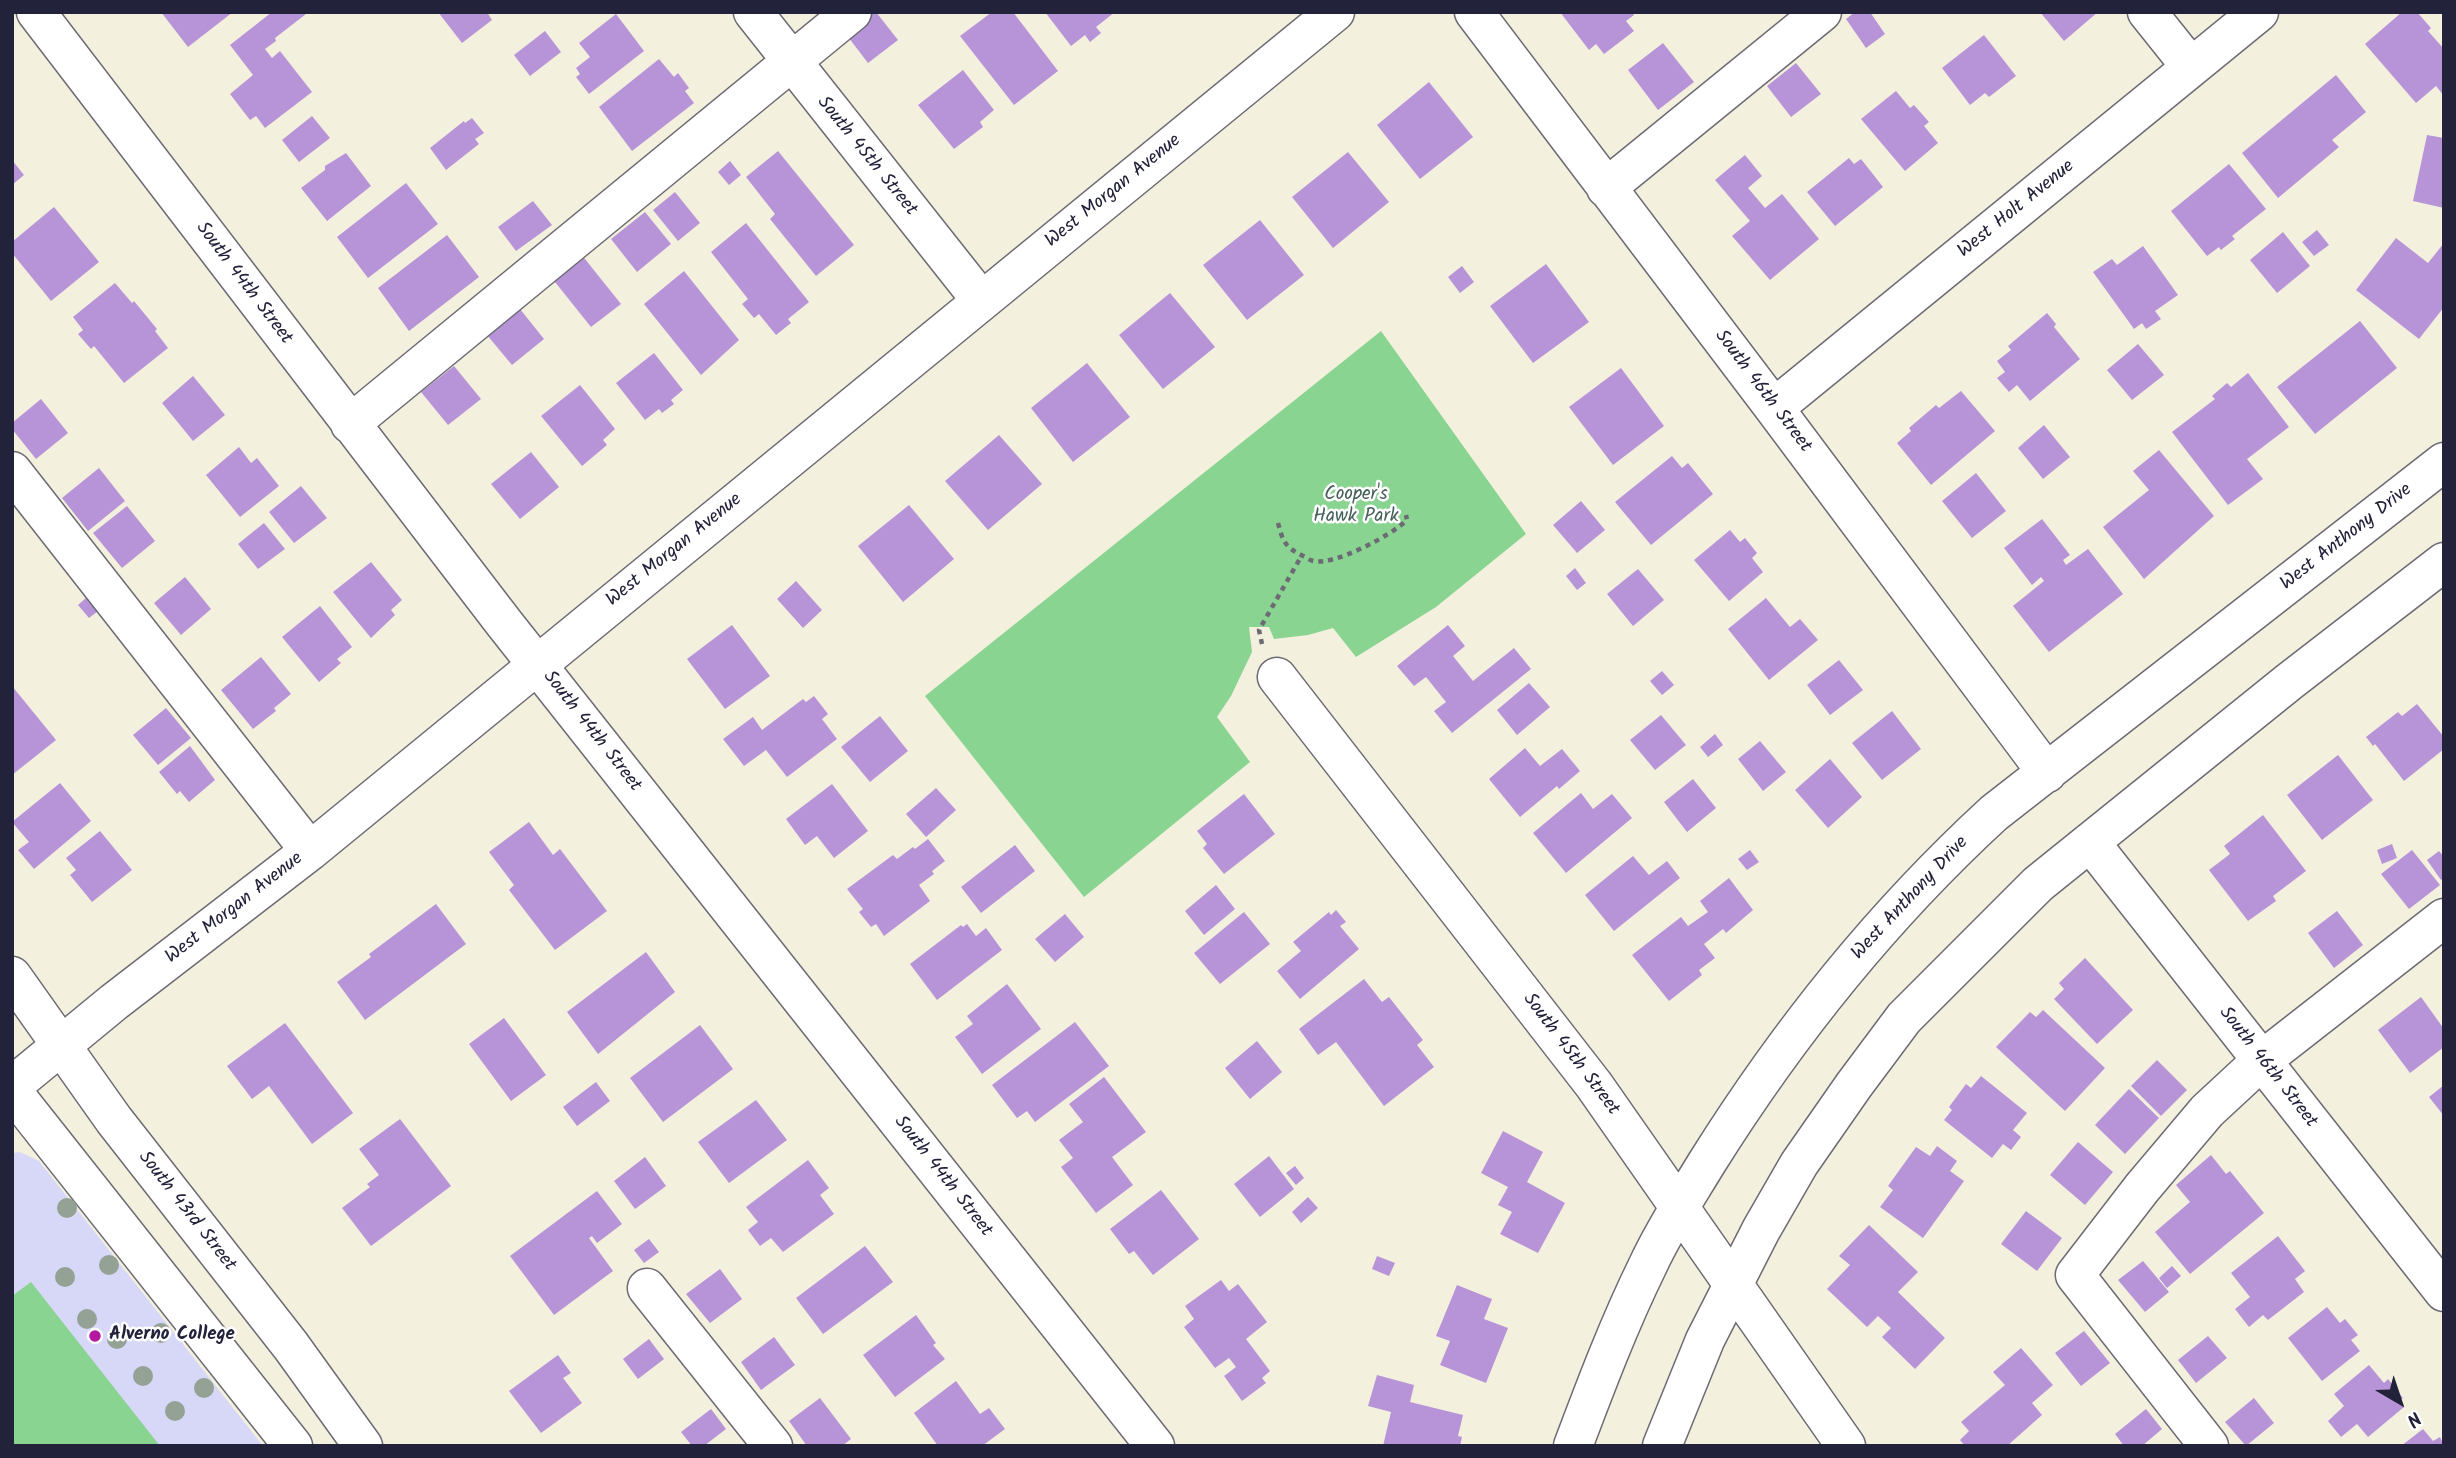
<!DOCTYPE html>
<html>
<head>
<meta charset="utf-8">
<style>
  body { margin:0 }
  #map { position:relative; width:2456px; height:1458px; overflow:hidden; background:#f4f0de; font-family:Kalam,sans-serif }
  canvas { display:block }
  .frame { position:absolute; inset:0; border:14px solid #22223b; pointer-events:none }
  .north { position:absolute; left:2365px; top:1367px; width:70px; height:70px; -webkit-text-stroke:5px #fff; paint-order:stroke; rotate:141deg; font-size:19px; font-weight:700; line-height:28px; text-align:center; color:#22223b }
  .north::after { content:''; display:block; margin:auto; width:24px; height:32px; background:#22223b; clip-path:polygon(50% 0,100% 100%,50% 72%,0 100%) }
</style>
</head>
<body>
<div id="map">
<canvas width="2456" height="1458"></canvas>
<div class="frame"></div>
<div class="north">N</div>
</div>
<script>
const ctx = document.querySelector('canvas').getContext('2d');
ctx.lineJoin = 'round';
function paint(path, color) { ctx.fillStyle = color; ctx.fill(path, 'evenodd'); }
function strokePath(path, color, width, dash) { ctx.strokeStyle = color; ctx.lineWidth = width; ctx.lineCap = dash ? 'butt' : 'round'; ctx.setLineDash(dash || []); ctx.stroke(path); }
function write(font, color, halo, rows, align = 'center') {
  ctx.font = font + ' Kalam,sans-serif'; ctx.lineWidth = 5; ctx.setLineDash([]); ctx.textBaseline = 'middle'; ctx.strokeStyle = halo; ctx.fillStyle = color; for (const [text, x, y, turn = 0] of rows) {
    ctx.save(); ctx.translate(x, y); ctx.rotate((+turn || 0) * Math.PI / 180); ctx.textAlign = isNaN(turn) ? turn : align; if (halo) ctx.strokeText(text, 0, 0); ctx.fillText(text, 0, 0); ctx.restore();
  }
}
paint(new Path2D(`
  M20 1152 39 1161 263 1446H12V1153Z`), '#d7d7f8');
paint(new Path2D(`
  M1381 331 1526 534 1436 607 1356 657 1333 628 1308 635 1274 639 1269 627H1249L1252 652 1231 696 1217 717 1250 762 1084 897 925 696Z
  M31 1282 160 1446H12V1296Z`), '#8ad491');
paint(new Path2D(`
  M161 12H233L188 47Z
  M272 12H305L306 14 275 38 276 41 265 49 272 58 280 51 312 92 265 128 256 116 250 120 230 94 253 75 230 45Z
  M438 12H487L492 20 462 43Z
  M870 12H876L898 40 868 63 845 33Z
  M992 12H1013L1058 71 1014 105 960 36Z
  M1045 12H1115L1096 27 1101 33 1090 42 1085 35 1071 46Z
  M1560 12H1632L1634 15 1626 21 1634 31 1604 54 1596 44 1589 50Z
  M1855 12H1870L1885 34 1866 48 1846 19Z
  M2040 12H2098L2064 41Z
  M2402 12H2417L2431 28 2428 31 2444 49V96L2436 86 2416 103 2365 44Z
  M616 14 644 51 589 94 576 77 580 74 576 68 590 57 579 43Z
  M545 31 561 52 530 76 514 55Z
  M1984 35 2016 76 1989 97 1985 93 1970 105 1942 68Z
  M1663 43 1694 82 1658 110 1628 70Z
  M659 59 674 77 678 73 689 88 685 91 694 103 632 151 599 107Z
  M1796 63 1821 94 1791 117 1767 86Z
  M963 70 994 110 980 122 983 127 954 149 918 105Z
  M2336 75 2366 112 2332 140 2339 147 2278 198 2242 153Z
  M1429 82 1473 137 1420 179 1377 125Z
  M1896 91 1910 108 1914 105 1929 122 1924 126 1938 143 1905 171 1861 119Z
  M312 116 330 138 299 162 282 140Z
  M472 118 484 133 475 139 479 144 446 170 430 148 464 121 465 123Z
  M2427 135 2444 138V208L2413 201Z
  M778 151 854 245 816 276 770 219 775 214 746 177Z
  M1348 152 1389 202 1333 248 1292 197Z
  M346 153 371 186 327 221 301 188 325 170V166Z
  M1745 155 1762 176 1748 188 1765 208 1782 194 1819 239 1770 280 1732 236 1750 221 1715 180Z
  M1849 158 1854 164 1861 159 1883 187 1835 226 1807 192Z
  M12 160 24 175 12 185Z
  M730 161 741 175 729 185 718 172Z
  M2229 164 2266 209 2232 236 2235 239 2221 250 2219 247 2207 256 2171 211Z
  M406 183 438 224 368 278 337 237Z
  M675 192 700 223 678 241 653 210Z
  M533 201 552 225 516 251 498 227Z
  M54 207 99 262 51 301 12 253V242Z
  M645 212 671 244 637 272 611 239Z
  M1260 220 1304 275 1247 320 1203 265Z
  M746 223 809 302 788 319 791 323 776 335 759 314 754 318 742 304 748 299 711 252Z
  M2317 230 2329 245 2314 256 2302 242Z
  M2283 232 2310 266 2277 293 2250 260Z
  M447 235 479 277 409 331 378 288Z
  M2396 238 2428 263 2444 243V307L2419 339 2356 290Z
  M2143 246 2178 295 2155 311 2161 319 2146 329 2142 323 2134 329 2093 272 2112 259 2117 265Z
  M581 254 621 304 591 327 551 277Z
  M1546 264 1589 322 1533 363 1490 306Z
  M1462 266 1474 282 1460 293 1448 277Z
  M684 271 739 340 701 375 644 304Z
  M115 283 132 303 134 301 157 329 155 331 168 348 124 383 94 346 91 349 78 334 83 330 73 317Z
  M1170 293 1215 347 1163 389 1119 335Z
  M520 309 544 339 512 365 487 335Z
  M2047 313 2056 324 2054 327 2080 359 2030 401 2017 385 2009 392 1997 378 2005 372 1997 361 2011 350 2008 346Z
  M2360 321 2397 368 2315 434 2277 387Z
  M2138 344 2164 375 2132 400 2107 370Z
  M654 353 683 390 671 400 674 404 662 413 659 409 645 420 616 383Z
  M1087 363 1130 417 1073 462 1031 408Z
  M454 366 481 399 448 425 421 392Z
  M1621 368 1664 426 1613 465 1569 407Z
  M2248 373 2289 427 2247 459 2263 479 2228 505 2172 432 2215 399 2212 396 2227 383 2231 387Z
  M193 376 225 415 193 441 162 403Z
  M580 385 615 429 603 440 607 445 582 466 541 416Z
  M1961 391 1995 431 1931 485 1897 443 1911 431 1909 428 1936 405 1939 408Z
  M41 399 68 433 36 459 12 429V423Z
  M2044 425 2070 457 2043 479 2018 448Z
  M999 435 1042 484 988 530 945 481Z
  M239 447 251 463 257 458 279 486 240 517 206 475Z
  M2159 450 2214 516 2144 579 2103 527 2149 490 2133 471Z
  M531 452 559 487 520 519 491 484Z
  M1672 456 1682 468 1688 463 1713 494 1651 545 1615 502Z
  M99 468 125 501 88 531 62 498Z
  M1976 473 2006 511 1972 538 1942 501Z
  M301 486 327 518 294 543 269 512Z
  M1581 501 1605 530 1577 553 1553 525Z
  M909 505 954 559 903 602 858 546Z
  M127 506 155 541 122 568 93 533Z
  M2042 519 2070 555 2063 560 2066 565 2088 549 2123 594 2049 652 2013 606 2044 581 2041 577 2032 585 2004 548Z
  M264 523 285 549 258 569 238 544Z
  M1730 530 1740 542 1745 538 1757 553 1752 558 1763 572 1729 601 1694 560Z
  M371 562 402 600 391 610 395 615 371 638 333 592Z
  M1575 568 1586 583 1577 590 1566 576Z
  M1638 569 1664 600 1633 626 1607 594Z
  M185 577 211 609 181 635 154 603Z
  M796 581 822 610 803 628 777 599Z
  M87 597 98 611 89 618 78 605Z
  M1766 598 1790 627 1800 619 1818 640 1769 680 1728 629Z
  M320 606 352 647 337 659 341 663 319 682 282 637Z
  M732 625 770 676 725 709 687 659Z
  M1448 625 1465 646 1453 656 1473 681 1514 648 1531 669 1452 733 1434 711 1446 702 1426 677 1414 686 1397 666Z
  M261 657 291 694 274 708 276 711 253 729 221 690Z
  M1839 660 1863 690 1830 715 1807 685Z
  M1662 671 1674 685 1662 695 1650 681Z
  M1529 683 1550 707 1517 735 1497 710Z
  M12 686 56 740 12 775Z
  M814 696 828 714 822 719 837 739 787 777 766 750 744 766 723 739 753 717 762 730 803 699 806 702Z
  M2417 704 2444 737V749L2404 781 2375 744 2373 746 2366 737 2398 712 2402 716Z
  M166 708 191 738 158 765 133 735Z
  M1892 711 1921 749 1882 780 1852 743Z
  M1661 715 1686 745 1655 770 1630 740Z
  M880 716 908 751 870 782 841 747Z
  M1715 734 1723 745 1708 757 1700 747Z
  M1760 741 1786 772 1763 791 1738 759Z
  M190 746 215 780 189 802 180 791 177 794 159 772Z
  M1525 748 1540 766 1562 749 1580 771 1559 789 1557 786 1520 817 1489 779Z
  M2338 755 2373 800 2322 840 2287 795Z
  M1830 759 1862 797 1828 828 1795 790Z
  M1693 779 1716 808 1687 832 1664 802Z
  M60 783 91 821 34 869 18 850 29 842 12 822Z
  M832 784 868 831 834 858 817 836 805 845 786 819Z
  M936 788 956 810 926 837 906 814Z
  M1581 793 1593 809 1612 794 1632 818 1566 873 1533 833Z
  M1244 794 1275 834 1224 874 1203 848 1207 844 1197 831Z
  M2263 815 2306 871 2273 896 2276 901 2248 921 2209 870 2230 854 2224 846Z
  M529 822 553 855 560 849 607 911 555 950 509 890 514 885 489 852Z
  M100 831 132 870 92 902 70 875 76 870 66 858Z
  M928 839 945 861 932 871 934 874 919 885 930 901 884 936 876 924 871 927 859 912 863 909 847 889 893 855 897 859 913 847 915 849Z
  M2392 844 2397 858 2382 864 2377 850Z
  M1015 845 1035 871 981 913 961 887Z
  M1750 850 1759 862 1747 870 1738 859Z
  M2412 850 2440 885 2409 909 2381 874Z
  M2439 851 2444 857V878L2441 880 2427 860Z
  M1633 856 1649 875 1667 861 1680 878 1614 931 1585 895Z
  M1729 878 1753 910 1726 933 1723 929 1704 944 1715 958 1699 970 1702 975 1669 1001 1632 955 1681 917 1688 926 1708 912 1700 901Z
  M1216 885 1235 909 1204 935 1185 911Z
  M436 904 466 944 365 1020 337 982 371 957 369 954Z
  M1336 910 1346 922 1340 926 1359 949 1300 999 1277 971 1301 951 1293 942 1329 912 1331 915Z
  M2337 911 2363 945 2334 968 2308 933Z
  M1244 912 1270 944 1220 984 1194 953Z
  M1065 914 1084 937 1055 962 1035 939Z
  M967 924 976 936 986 928 1002 950 937 1000 910 964 961 925 963 927Z
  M646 952 675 992 598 1054 567 1012Z
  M2085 958 2133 1010 2097 1044 2054 999 2064 989 2059 983Z
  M1364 979 1382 1002 1389 997 1423 1040 1417 1045 1434 1067 1384 1106 1336 1042 1318 1055 1299 1029Z
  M1007 984 1041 1029 982 1074 955 1037 973 1024 967 1016Z
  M2421 997 2444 1029V1047L2410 1073 2378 1030Z
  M2043 1010 2105 1068 2065 1111 1996 1047 2030 1012 2036 1017Z
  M504 1018 546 1075 511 1101 469 1044Z
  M1075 1022 1109 1066 1035 1122 1027 1111 1017 1118 992 1085Z
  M285 1023 353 1113 312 1144 269 1086 252 1099 227 1066Z
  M700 1025 733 1069 663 1122 630 1078Z
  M1257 1041 1282 1072 1250 1099 1225 1068Z
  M2157 1060 2187 1090 2161 1116 2131 1086Z
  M1981 1076 2027 1113 2013 1130 2021 1137 2011 1150 2003 1144 1992 1158 1944 1120 1952 1110 1949 1107 1966 1084 1971 1088Z
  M1104 1077 1146 1132 1112 1157 1133 1185 1096 1213 1061 1167 1073 1158 1059 1140 1083 1122 1069 1104Z
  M596 1082 610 1101 577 1126 563 1107Z
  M2444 1085V1116L2429 1097Z
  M2129 1089 2159 1118 2125 1154 2095 1125Z
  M756 1100 787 1140 729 1183 698 1142Z
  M400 1119 451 1186 371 1246 342 1208 370 1187 367 1184 379 1175 359 1149Z
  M1503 1131 1543 1152 1527 1182 1565 1203 1538 1253 1500 1234 1512 1212 1498 1205 1508 1187 1481 1173Z
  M2078 1142 2113 1172 2085 1205 2050 1175Z
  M1937 1146 1957 1161 1950 1171 1964 1181 1923 1238 1880 1207 1893 1190 1888 1186 1916 1147 1930 1156Z
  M2211 1155 2226 1174 2230 1171 2264 1213 2190 1274 2155 1232 2190 1202 2176 1185Z
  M1269 1156 1294 1189 1260 1217 1234 1184Z
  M645 1157 666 1186 635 1209 614 1181Z
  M808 1160 829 1188 820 1195 834 1214 783 1252 771 1238 760 1246 748 1230 758 1222 746 1207Z
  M1295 1166 1304 1178 1296 1185 1286 1173Z
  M1161 1190 1199 1239 1153 1275 1134 1251 1129 1254 1110 1229Z
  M597 1191 622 1224 597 1243 592 1236 589 1238 613 1271 554 1315 510 1256Z
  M1308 1197 1318 1208 1301 1223 1292 1212Z
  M2026 1211 2062 1238 2037 1271 2001 1244Z
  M1869 1225 1918 1272 1898 1292 1945 1338 1915 1369 1882 1337 1891 1328 1878 1316 1867 1327 1827 1289 1850 1265 1839 1256Z
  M2278 1236 2305 1271 2295 1279 2304 1292 2268 1320 2263 1315 2249 1327 2235 1309 2250 1297 2231 1273Z
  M649 1239 659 1252 644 1263 634 1250Z
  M865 1246 893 1282 823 1334 796 1298Z
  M1377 1256 1395 1263 1389 1276 1372 1269Z
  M2143 1261 2169 1292 2145 1312 2118 1280Z
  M2172 1266 2181 1276 2167 1288 2159 1278Z
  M720 1269 742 1299 710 1323 686 1294Z
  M1221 1280 1229 1291 1238 1284 1267 1322 1246 1339 1270 1371 1262 1378 1266 1383 1242 1401 1224 1376 1236 1367 1229 1358 1215 1368 1184 1327 1194 1319 1185 1306Z
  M1457 1285 1492 1299 1484 1319 1508 1328 1486 1383 1440 1365 1450 1341 1436 1336Z
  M2327 1307 2340 1323 2345 1319 2358 1335 2351 1340 2360 1351 2322 1381 2288 1338Z
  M916 1315 936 1343 933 1345 945 1359 895 1397 863 1355Z
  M2084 1331 2110 1363 2081 1386 2055 1353Z
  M2208 1336 2227 1358 2196 1383 2178 1360Z
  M774 1337 795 1365 761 1390 741 1362Z
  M649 1339 664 1359 638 1379 623 1359Z
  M2021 1348 2053 1385 2032 1403 2042 1415 2007 1446H1965L1960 1440 1969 1431 1961 1422 2005 1385 1993 1372Z
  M558 1355 571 1373 563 1378 582 1403 541 1433 509 1391Z
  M2369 1365 2384 1383 2388 1379 2403 1398 2399 1401 2404 1407 2368 1437 2357 1424 2341 1437 2328 1421 2344 1406 2334 1394Z
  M1377 1375 1414 1385 1410 1402 1463 1415 1458 1436 1462 1437 1460 1446H1383L1391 1412 1368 1406Z
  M956 1381 980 1414 989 1408 1005 1429 982 1446H938L914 1413Z
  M820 1398 851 1439 842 1446H807L789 1421Z
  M2254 1398 2274 1423 2246 1446 2225 1422Z
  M711 1409 726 1429 704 1446H692L681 1432Z
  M2146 1409 2162 1429 2142 1446H2124L2115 1434Z
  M2423 1429 2433 1441 2440 1437 2444 1446H2401Z`), '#b794d7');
const minor = new Path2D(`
  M36 12 504 623 1155 1446
  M753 12 981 300
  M1474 12 1774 408 2047 773
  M2147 12 2191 67
  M1606 188 1822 12
  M1774 408 2259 12
  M350 424 852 12
  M12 471 310 851
  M1277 677 1594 1085 1846 1446
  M2090 842 2444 1292
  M12 1086 114 1002 310 851 1335 12
  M647 1288 773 1446
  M1573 1446C1596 1385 1619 1324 1648 1265 1664 1230 1686 1197 1706 1164 1786 1036 1883 915 1994 813L2444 462
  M1662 1446 1705 1340 1761 1230 1799 1164 1854 1085 1904 1018 2038 884 2290 681 2444 562
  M2209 1446 2075 1275 2142 1188 2207 1111 2261 1061 2444 918`);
const major = new Path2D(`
  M12 976 114 1120 291 1346 363 1446
  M12 1091 293 1446`);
strokePath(minor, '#6c6a74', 41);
strokePath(major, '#6c6a74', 41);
strokePath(new Path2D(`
  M1278 523C1283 542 1285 547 1303 556 1306 557 1309 560 1313 561 1334 566 1392 535 1407 520L1406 515
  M1262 644 1259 630 1302 555`), '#6c6a74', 4.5, [5, 5]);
strokePath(minor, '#fff', 38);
strokePath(major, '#fff', 38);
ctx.fillStyle = '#94a195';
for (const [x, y] of [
  [67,1208],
  [109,1265],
  [65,1277],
  [87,1319],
  [161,1333],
  [117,1339],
  [143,1376],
  [204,1388],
  [175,1411]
]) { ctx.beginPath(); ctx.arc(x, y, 10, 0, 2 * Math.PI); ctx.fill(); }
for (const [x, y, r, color] of [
  [95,1336,7,"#b5179e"]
]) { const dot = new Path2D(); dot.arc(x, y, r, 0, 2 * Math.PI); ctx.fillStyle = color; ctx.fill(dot); strokePath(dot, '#fff', 2.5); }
write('19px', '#22223b', '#fff', [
  ["South 45th Street",866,157,51],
  ["West Morgan Avenue",1114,192,-39],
  ["West Holt Avenue",2017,210,-39],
  ["South 44th Street",243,284,53],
  ["South 46th Street",1762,392,53],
  ["West Anthony Drive",2347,538,-38],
  ["West Morgan Avenue",675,551,-39],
  ["South 44th Street",591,732,52],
  ["West Anthony Drive",1911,899,-47],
  ["West Morgan Avenue",235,909,-38],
  ["South 45th Street",1570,1055,53],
  ["South 46th Street",2267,1068,52],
  ["South 44th Street",942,1177,52],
  ["South 43rd Street",186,1212,52]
]);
write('19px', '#466059', '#fff', [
  ["Cooper's",1356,496],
  ["Hawk Park",1356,518]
]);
write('bold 19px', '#22223b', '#fff', [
  ["Alverno College",109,1336]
], 'left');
</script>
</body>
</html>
